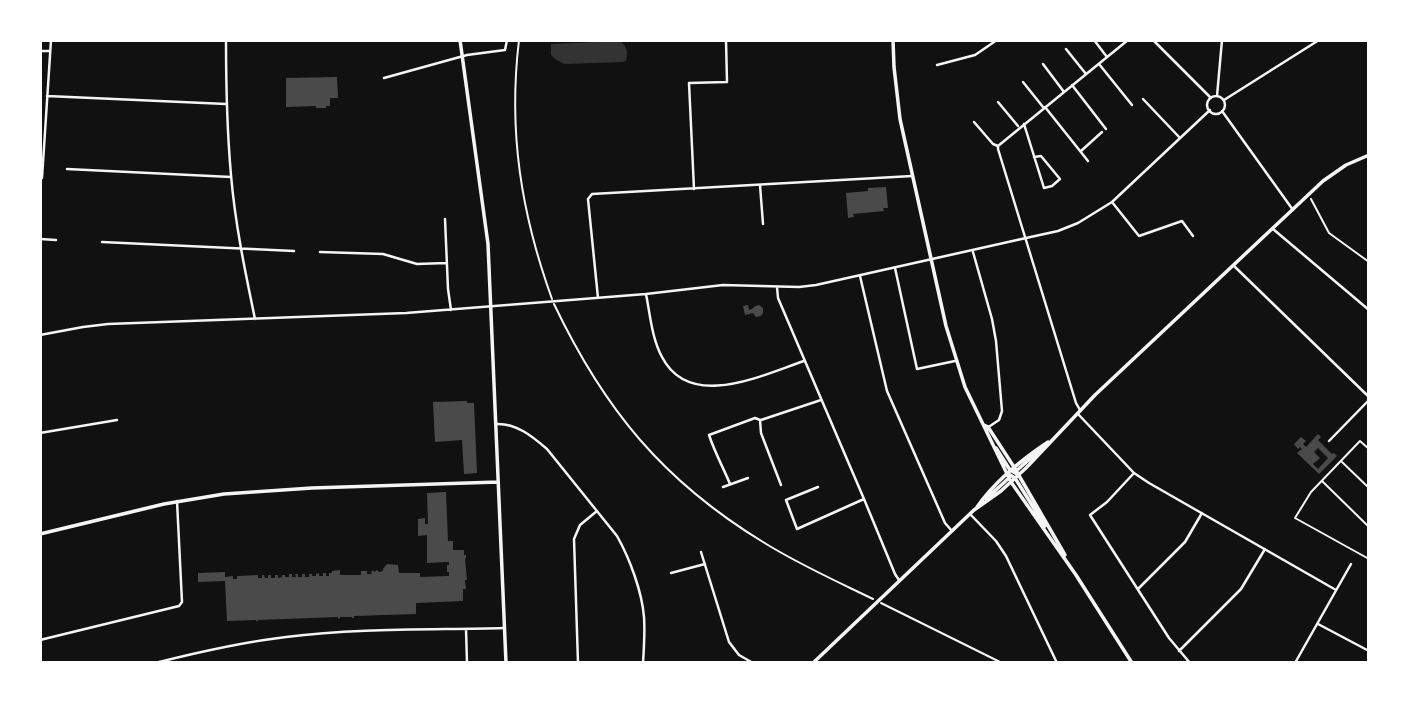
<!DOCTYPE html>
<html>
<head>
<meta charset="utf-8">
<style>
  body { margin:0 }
  #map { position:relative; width:1409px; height:703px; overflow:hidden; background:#111; font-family:Arial,sans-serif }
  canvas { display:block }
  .frame { position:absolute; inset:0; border:42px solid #fff; pointer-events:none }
</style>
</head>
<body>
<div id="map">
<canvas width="1409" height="703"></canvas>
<div class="frame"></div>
</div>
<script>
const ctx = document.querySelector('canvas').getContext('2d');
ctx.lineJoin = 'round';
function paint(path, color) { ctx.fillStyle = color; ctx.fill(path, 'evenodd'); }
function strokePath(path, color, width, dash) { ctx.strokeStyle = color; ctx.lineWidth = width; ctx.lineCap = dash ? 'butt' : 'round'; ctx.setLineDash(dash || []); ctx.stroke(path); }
paint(new Path2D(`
  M619 41C627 45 628 52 626 61L623 62 564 64 555 59 551 55V44Z`), '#333');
paint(new Path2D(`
  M337 77 338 98H330V106H326V108H316V106L286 107V78Z
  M886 187 888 208H883L884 211 853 214 854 217 848 218 846 193 868 191V188Z
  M748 305 749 310 752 309 755 306 759 305 763 308V313L761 316 756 317 753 313 745 315 743 306Z
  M467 401V403H474L477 473 464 474 462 440 435 442 433 402Z
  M1318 434 1321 437 1318 440 1332 454 1334 453 1337 456 1319 474 1297 453 1302 449 1300 447 1298 449 1294 444 1301 437 1306 441 1303 444 1306 447ZM1318 448 1328 458 1318 469 1313 464 1320 458 1314 452Z
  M446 492 448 541H453V550H464V555H466V558L465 559 467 580H465L466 589H463V601L416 603V614L354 616V618H352V617H340V618L338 619V617L258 620V621H256V620L227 621 225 581 198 582V573L225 572V577L233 576V579H237V576L258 575V578H262V575H264L265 578H268V575H271V578H275V575H278V578L282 577V575H285V577H289V574H292V577H296L295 574H298V577H302V574H305V577H309V574H312V576H316V574L319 573V576H323V573H326V576H329V573H332V571L340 570V575H361V571H367V574H372L371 572 373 570 374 572 377 570 379 572 383 571V569L387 564 398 565 399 573H420V577L449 576V572H447V565H449V562L427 563V535L418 536V519L425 518V524H428L427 493Z`), '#4a4a4a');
strokePath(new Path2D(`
  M519 40C508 131 521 213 552 299
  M1311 199 1329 233 1369 262
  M554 304C604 409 663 481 763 542 798 564 836 581 873 599
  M1369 449 1360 441 1311 492 1295 518 1369 559
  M1342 462 1369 488
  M1322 481 1369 527
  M881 603 1002 663`), '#f5f5f5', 2);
strokePath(new Path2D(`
  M226 40C226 85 227 130 231 175 235 223 245 271 255 319
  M1094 40 1107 57
  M1153 40 1211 98
  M1066 49 1086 74
  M40 51H50
  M1043 64 1064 92
  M1099 64 1132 105
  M937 65 975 55 997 40
  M384 78 467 55 505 50 507 40
  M1023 82 1043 107
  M1072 85 1106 129
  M47 96 226 104
  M1217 96 1222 40
  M1207 105a9 9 0 1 1 18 0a9 9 0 1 1-18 0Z
  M1143 99 1180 138
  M1224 100 1319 40
  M998 102 1018 126
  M1045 107 1088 161
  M1222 111 1293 210
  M974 122 993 144 998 146
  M1024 124 1044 188 1052 186 1060 179 1041 156 1034 157
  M1081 151 1102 132
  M67 169 231 177
  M40 178H42L51 40
  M760 185 763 224
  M694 189 689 83 727 82 726 40
  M1112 202 1139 236 1182 221 1193 236
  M445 219 448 289 451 310
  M1273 229 1369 310
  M40 239 56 240
  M102 242 294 251
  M320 252 383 254 417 264 446 263
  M973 252 992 319 996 341 1002 411 999 420 987 428
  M1234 266 1369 397
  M895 268 917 369 955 361
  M860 276 887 391 945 523 952 531
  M777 287 778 298 864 499 895 574 899 580
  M646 294C650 314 652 339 662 357 690 411 762 375 804 361
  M598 298 588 199 592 194 912 176
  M40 335 83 327 108 324 406 313 646 294 723 285 799 287 816 285 1026 238 1058 231 1078 223 1112 202 1210 110
  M1080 410 1076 403 998 149V146L1128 40
  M1078 414 1134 473 1149 483 1336 590
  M761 420 821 400
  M496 424C516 423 532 436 547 449L617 536C630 559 642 592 644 617 645 632 644 648 643 663
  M40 433 117 420
  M1329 441 1369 400
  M1134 473 1107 502 1090 515 1169 638 1190 663
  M730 484C723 467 715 453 709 435L755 418 760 420 761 433 781 485
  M723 487 748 478
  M818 487 786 500 797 529 864 499
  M970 514 996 541 1006 556 1057 663
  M701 552 729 642 739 655 753 663
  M671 573 705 564
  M1138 589 1185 542 1202 513
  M1318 624 1369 651
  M466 629 467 663
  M40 640 179 606 182 602 177 501
  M1179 651 1241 589 1265 549
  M155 663C199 652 242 642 286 637 358 628 432 630 504 628
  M578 663 574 539 580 525 597 511
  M1295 663 1351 564`), '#f5f5f5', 2.5);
strokePath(new Path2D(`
  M460 40 488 244 506 663
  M893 40 894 67 900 119 946 326 965 387 1011 482 1076 575 1132 663
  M984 425 988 427 1014 467 1065 555
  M996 448 1010 470 1017 474
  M1015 472 1041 449
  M1007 473 1015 478 1045 526
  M986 499 1009 478
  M977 507C996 480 1021 460 1048 442
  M40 534 164 504 224 494 312 488 498 482
  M813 663 974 510 1001 491 1026 468 1095 395 1323 181 1346 165 1369 155`), '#f5f5f5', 3.5);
</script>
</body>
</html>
